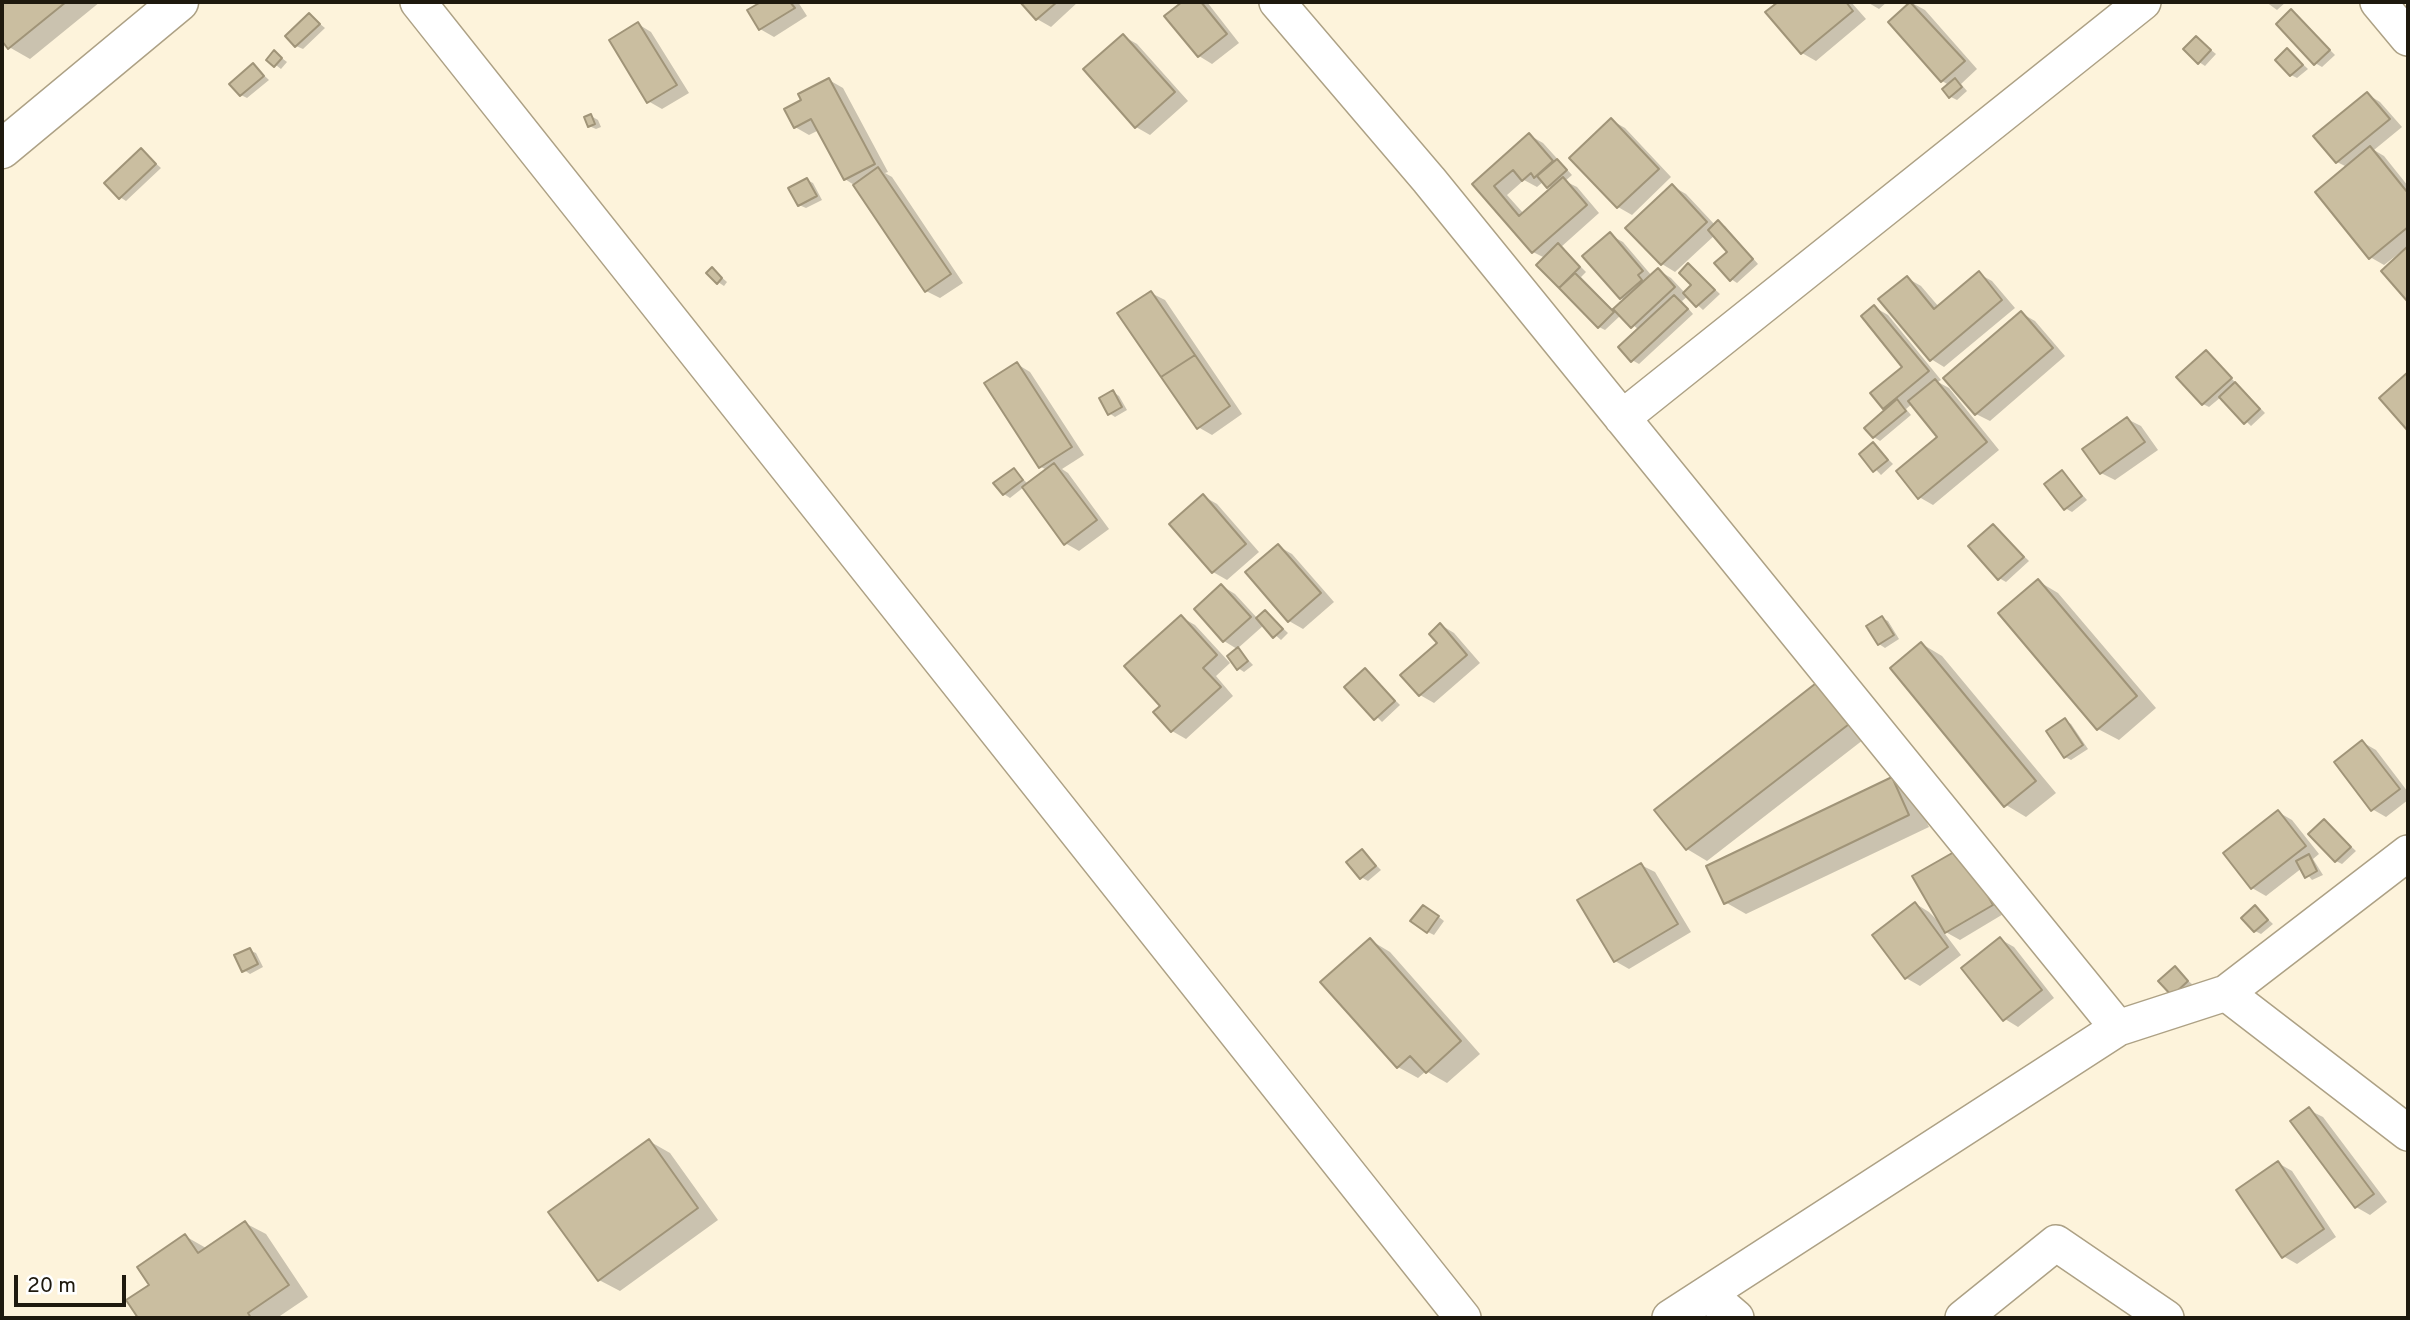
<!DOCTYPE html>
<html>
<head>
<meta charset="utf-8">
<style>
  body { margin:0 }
  #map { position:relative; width:2410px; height:1320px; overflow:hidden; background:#fdf3db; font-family:Overpass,sans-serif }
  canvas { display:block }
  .frame { position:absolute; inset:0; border:4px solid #1e190e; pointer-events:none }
  .scale { position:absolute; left:14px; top:1275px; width:112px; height:32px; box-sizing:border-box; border:4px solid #1e190e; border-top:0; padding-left:9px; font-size:21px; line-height:24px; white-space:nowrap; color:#1e190e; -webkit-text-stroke:5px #fff; paint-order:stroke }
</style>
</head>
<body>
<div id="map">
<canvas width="2410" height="1320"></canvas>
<div class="frame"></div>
<div class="scale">20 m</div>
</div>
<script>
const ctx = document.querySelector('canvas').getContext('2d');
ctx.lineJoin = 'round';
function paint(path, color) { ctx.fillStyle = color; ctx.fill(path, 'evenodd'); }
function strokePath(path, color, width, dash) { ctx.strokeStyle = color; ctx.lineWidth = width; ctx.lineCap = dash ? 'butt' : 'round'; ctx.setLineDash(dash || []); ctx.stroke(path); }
paint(new Path2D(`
  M2 2H100L30 59 9 47 2 38Z
  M764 2H798L807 16 774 37 760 29 749 11Z
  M1022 2H1078L1051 27 1037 19Z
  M1184 2H1207L1239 43 1212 64 1199 56 1167 16Z
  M1780 2H1851L1866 19 1816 61 1802 53 1768 12Z
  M1867 2H1887L1879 9Z
  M2266 2H2286L2277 10Z
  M1912 3 1925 10 1977 69 1961 84 1967 91 1957 100 1951 97 1949 85 1942 81 1890 22Z
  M2292 12 2335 55 2322 67 2315 63Z
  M309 15 325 28 303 49 296 46Z
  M638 24 651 32 689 93 662 109 648 101Z
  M1123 36 1137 44 1188 101 1150 135 1136 127 1086 69Z
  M2196 38 2216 54 2205 66 2199 62Z
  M2288 50 2308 69 2297 78 2291 75Z
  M274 52 287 62 281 69 268 59Z
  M253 65 269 80 247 98 241 95Z
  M829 80 843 88 888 172 885 173 892 177 963 283 940 298 926 291 854 185 845 179 819 130 809 135 795 127 804 101Z
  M2367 94 2380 102 2402 127 2374 150 2384 156 2408 186V300L2383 271 2404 253 2402 251 2384 265 2370 257 2347 167 2337 162Z
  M591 116 598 120 601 127 596 129 589 126Z
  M1611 120 1625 128 1671 177 1632 215 1618 207Z
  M1529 135 1543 143 1563 165 1572 175 1565 181 1577 187 1599 213 1561 247 1586 272 1581 277 1614 311 1625 300 1621 298 1610 235 1623 242 1652 276 1658 270 1671 278 1685 293 1693 285 1689 265 1720 294 1703 310 1688 296 1682 301 1693 314 1639 364 1632 360 1639 330 1621 315 1605 330 1599 327 1538 265 1545 258 1533 252 1474 184ZM1524 180 1537 187 1544 181 1553 189 1524 214 1507 195Z
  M141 150 161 168 126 201 120 197Z
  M807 180 813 183 822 200 806 208 799 205Z
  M1672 186 1686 194 1715 225 1719 223 1725 226 1758 264 1737 283 1731 279 1729 252 1715 235 1675 272 1662 264Z
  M712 269 727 282 724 286 718 282Z
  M1979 274 1992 281 2015 308 1944 367 1931 359 1907 278 1921 286 1939 307Z
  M1151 293 1165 300 1242 414 1212 435 1198 427Z
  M1874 307 1888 315 1941 380 1938 382 1949 388 1999 450 1933 505 1919 497 1940 438 1912 404 1906 409 1911 415 1880 441 1874 437 1905 367Z
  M2021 313 2035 321 2065 356 1990 421 1976 414Z
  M2206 352 2265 413 2251 426 2221 397 2209 407 2203 404Z
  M1017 364 1030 372 1084 455 1062 469 1068 473 1109 529 1079 551 1065 543 1024 487 1010 498 1004 494 1014 470 1028 484 1047 470 1041 467Z
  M1113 392 1119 396 1127 410 1115 417 1109 413Z
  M2127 419 2141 426 2158 450 2115 480 2101 473Z
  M1873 444 1893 464 1881 475 1861 454Z
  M2062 472 2087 500 2072 512 2065 508Z
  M1203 496 1217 504 1259 552 1227 580 1213 572Z
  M1993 526 2029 561 2006 582 1999 578Z
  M1278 546 1292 554 1334 602 1303 629 1289 621 1248 572Z
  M2038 581 2058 593 2156 708 2119 740 2098 729Z
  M1222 586 1235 594 1258 619 1266 612 1288 633 1281 640 1264 625 1237 649 1224 641Z
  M1181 617 1195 625 1230 663 1216 676 1233 696 1186 739 1172 731 1156 712 1163 706Z
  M1882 618 1888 621 1899 639 1885 648 1879 644Z
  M1441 625 1454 633 1480 663 1434 703 1420 695 1440 643Z
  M1922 644 1942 656 2056 793 2026 817 2006 805Z
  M1238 649 1253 665 1244 672 1238 668Z
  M1365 670 1400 705 1382 722 1347 687Z
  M1821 682 1872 733 1707 861 1687 849Z
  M2065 720 2071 724 2088 749 2071 760 2065 757Z
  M2362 742 2376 750 2408 792V800L2386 817 2372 809Z
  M1892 779 1912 791 1929 827 1746 914 1725 902Z
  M2278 812 2292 820 2319 854 2313 859 2323 875 2312 880 2302 868 2266 896 2252 888Z
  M2324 821 2356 851 2342 864 2336 861Z
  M1961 850 2005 913 1960 940 1942 930 1961 955 1920 986 1906 978 1916 904 1929 912 1943 926Z
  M1362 851 1381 870 1368 881 1361 877Z
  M1641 865 1655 872 1691 932 1629 969 1615 961Z
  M2255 907 2273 924 2261 934 2255 931Z
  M1430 910 1444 921 1434 935 1428 932Z
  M2000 939 2014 947 2054 998 2018 1027 2005 1019Z
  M1370 940 1390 952 1480 1054 1447 1083 1426 1071 1418 1078 1398 1067Z
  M249 950 256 953 263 967 250 974 244 970Z
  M2175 969 2193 985 2173 994Z
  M2309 1110 2323 1117 2387 1202 2370 1215 2356 1207Z
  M649 1141 670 1153 718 1220 620 1291 599 1280Z
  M2278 1163 2292 1171 2336 1237 2297 1264 2283 1256Z
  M245 1223 266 1234 308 1297 277 1318H140L128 1301 151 1285 185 1236 206 1248Z`), '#0003');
const building = new Path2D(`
  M2 2H66L8 49 2 41Z
  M761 2H790L795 8 759 30 747 10Z
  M1020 2H1057L1036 20Z
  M1182 2H1201L1227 34 1198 57 1164 16Z
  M1778 2H1846L1853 11 1801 54 1765 12Z
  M1910 2 1965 61 1941 82 1888 22Z
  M2291 9 2330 50 2314 65 2276 24Z
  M309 13 320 24 295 47 285 36Z
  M638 22 677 85 647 103 609 40Z
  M1123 34 1175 92 1135 128 1083 69Z
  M2196 36 2211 50 2198 64 2183 49Z
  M2287 48 2303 65 2290 76 2275 60Z
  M274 50 282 58 274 67 266 60Z
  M253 63 264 76 240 96 229 84Z
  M829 78 875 164 844 180 811 119 794 128 784 109 801 100 798 94Z
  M1955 78 1962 87 1949 98 1942 89Z
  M2367 92 2390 119 2336 163 2313 136Z
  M591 114 595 124 588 127 584 117Z
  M1611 118 1659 169 1617 208 1569 158Z
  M1529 133 1553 161 1534 178 1531 173 1522 181 1513 170 1494 186 1519 216 1563 177 1587 205 1532 253 1472 184Z
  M2370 146 2408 193V227L2369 259 2315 192Z
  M141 148 156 164 119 199 104 183Z
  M1557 159 1567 170 1547 188 1537 176Z
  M878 167 951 274 925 292 853 185Z
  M807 178 817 196 798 206 788 188Z
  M1672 184 1707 222 1661 265 1625 228Z
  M1718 220 1753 259 1730 281 1714 263 1727 252 1708 230Z
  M1610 232 1643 271 1638 275 1642 280 1620 299 1582 256Z
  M1558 243 1580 267 1559 288 1536 265Z
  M2408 246V302L2381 271Z
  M1688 263 1715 290 1696 307 1683 293 1691 285 1679 273Z
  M712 267 722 278 717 284 706 273Z
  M1658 268 1675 287 1631 328 1613 309Z
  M1979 271 2002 300 1930 361 1878 299 1907 276 1934 309Z
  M1575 273 1614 312 1598 328 1559 288Z
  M1151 291 1195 355 1161 377 1117 313Z
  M1674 295 1688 309 1631 362 1618 347Z
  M1874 305 1929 371 1883 409 1870 393 1902 367 1861 316Z
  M2021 311 2053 348 1975 415 1943 378Z
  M2206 350 2232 378 2202 405 2176 377Z
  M1195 355 1230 406 1197 429 1161 377Z
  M1017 362 1072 447 1039 468 984 383Z
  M2408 372V431L2379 398Z
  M1935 379 1987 442 1918 499 1896 471 1937 437 1908 401Z
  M2235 382 2260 409 2244 424 2219 397Z
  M1113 390 1122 407 1108 415 1099 398Z
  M1897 399 1906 411 1873 438 1864 428Z
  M2127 417 2145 442 2100 474 2082 449Z
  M1873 442 1888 460 1873 472 1859 454Z
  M1054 463 1097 520 1064 545 1022 487Z
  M1014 468 1023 480 1003 495 993 483Z
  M2062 470 2082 496 2064 510 2044 484Z
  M1203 494 1246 544 1212 573 1169 524Z
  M1993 524 2024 557 1998 580 1968 546Z
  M1278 544 1321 593 1288 622 1245 572Z
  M2038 579 2137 696 2097 730 1998 613Z
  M1221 584 1251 617 1223 642 1194 609Z
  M1265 610 1283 629 1273 638 1256 618Z
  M1181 615 1217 655 1203 668 1221 687 1171 732 1153 712 1160 706 1124 666Z
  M1882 616 1894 635 1878 645 1866 626Z
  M1440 623 1467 655 1419 696 1400 675 1437 643 1429 634Z
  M1921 642 2036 781 2004 807 1890 668Z
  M1238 647 1248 661 1237 670 1227 656Z
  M1365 668 1395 701 1374 720 1344 687Z
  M1820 680 1853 721 1686 850 1654 810Z
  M2065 718 2083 745 2064 758 2046 731Z
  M2362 740 2400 789 2371 811 2334 762Z
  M1892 777 1909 815 1724 904 1706 866Z
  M2278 810 2306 846 2251 889 2223 853Z
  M2324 819 2351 847 2335 862 2308 834Z
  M1961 848 1993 905 1945 933 1912 876Z
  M1362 849 1376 866 1360 879 1346 862Z
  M2309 854 2317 871 2305 878 2296 861Z
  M1641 863 1678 924 1614 962 1577 900Z
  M1915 902 1948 947 1905 979 1872 935Z
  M1423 905 1439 916 1427 933 1410 921Z
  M2255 905 2268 920 2254 932 2241 918Z
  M2000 937 2042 990 2003 1021 1961 968Z
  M1370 938 1461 1041 1426 1073 1410 1056 1397 1068 1320 982Z
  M250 948 258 964 242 972 234 955Z
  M2175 966 2188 981 2172 996 2158 981Z
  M2309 1107 2374 1194 2355 1208 2290 1121Z
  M649 1139 698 1208 598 1281 548 1212Z
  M2278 1161 2324 1229 2282 1258 2236 1190Z
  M245 1221 289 1285 248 1313 251 1318H138L126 1300 149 1285 137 1267 185 1234 198 1253Z`);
paint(building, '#cabea0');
strokePath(building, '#a09478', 2);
const street = new Path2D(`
  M418 2 1463 1318
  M1277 2 1429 180 2118 1028 1670 1318
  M2378 2 2408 38
  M1622 418 2143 2
  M2226 993 2408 1133
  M2118 1028 2226 993 2408 853
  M1708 1294 1736 1318
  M1963 1318 2056 1243 2166 1318`);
const secondary = new Path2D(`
  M2 149 179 2`);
strokePath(street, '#ada185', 38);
strokePath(secondary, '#ada185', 41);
strokePath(street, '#fff', 35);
strokePath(secondary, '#fff', 38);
</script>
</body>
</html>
